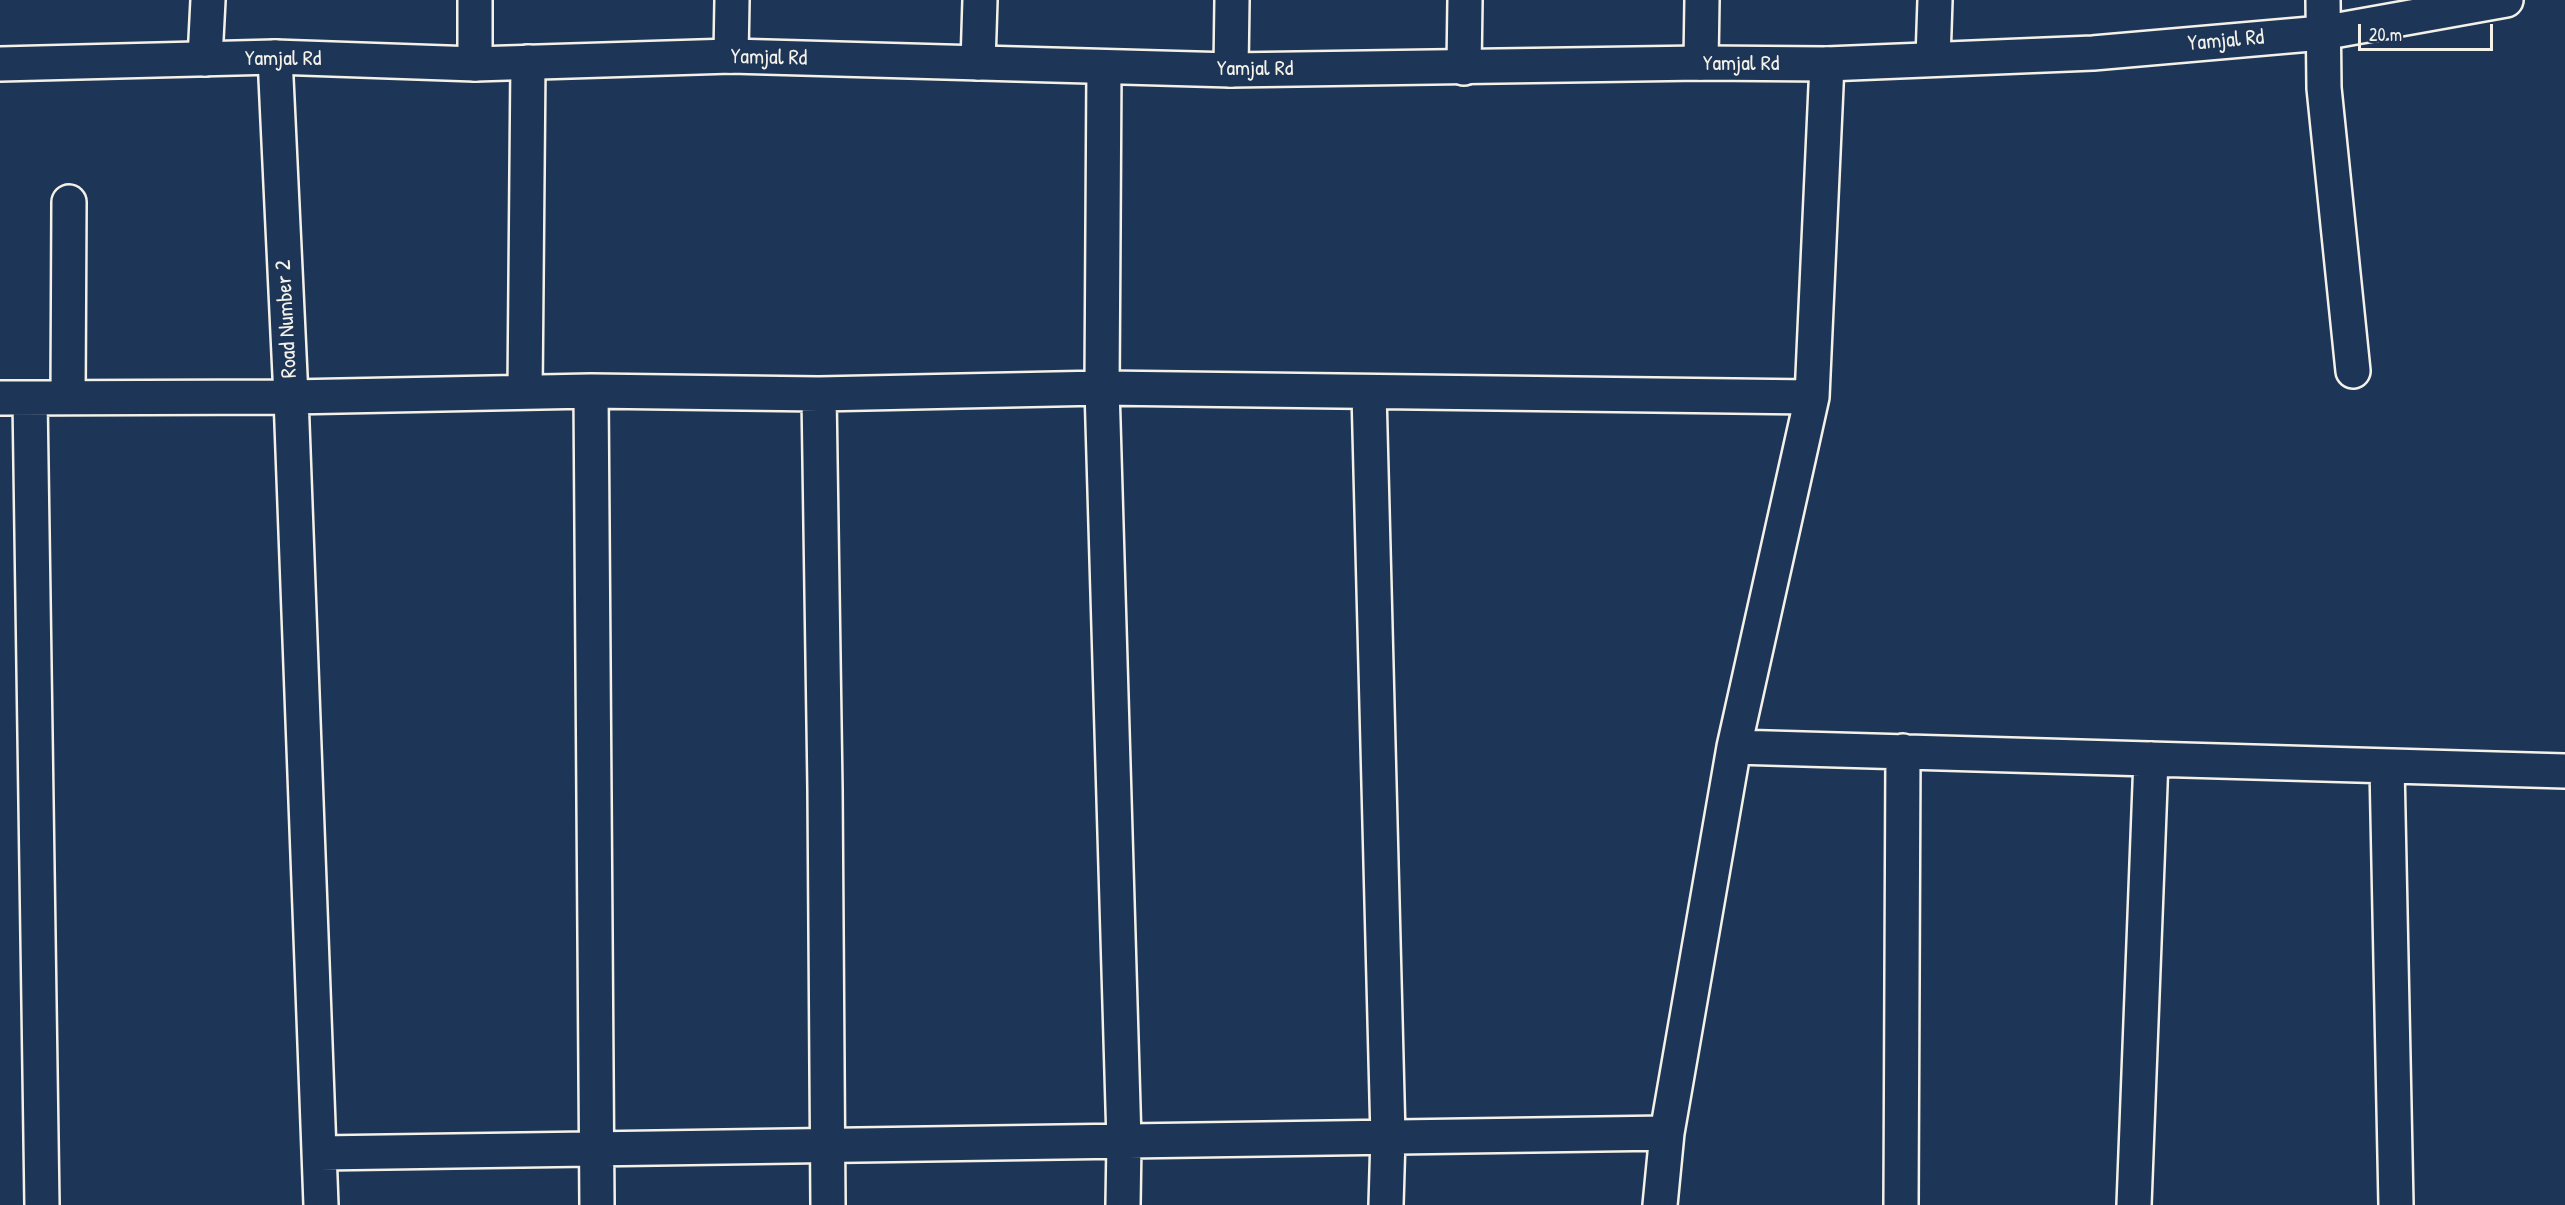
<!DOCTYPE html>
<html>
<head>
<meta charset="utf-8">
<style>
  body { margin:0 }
  #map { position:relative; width:2565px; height:1205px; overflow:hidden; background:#1d3557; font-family:"Patrick Hand",sans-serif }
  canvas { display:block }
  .scale { position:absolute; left:2358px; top:24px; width:135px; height:27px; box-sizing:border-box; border:3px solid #f4f1e8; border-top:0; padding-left:8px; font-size:18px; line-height:21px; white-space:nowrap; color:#f4f1e8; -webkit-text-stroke:4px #1d3557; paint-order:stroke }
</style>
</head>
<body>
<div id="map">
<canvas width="2565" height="1205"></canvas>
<div class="scale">20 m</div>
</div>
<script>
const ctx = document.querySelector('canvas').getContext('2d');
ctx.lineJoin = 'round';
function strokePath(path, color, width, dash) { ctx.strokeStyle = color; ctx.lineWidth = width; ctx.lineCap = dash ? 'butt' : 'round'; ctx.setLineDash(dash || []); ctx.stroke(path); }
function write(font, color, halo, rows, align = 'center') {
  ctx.font = font + ' "Patrick Hand",sans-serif'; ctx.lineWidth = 4.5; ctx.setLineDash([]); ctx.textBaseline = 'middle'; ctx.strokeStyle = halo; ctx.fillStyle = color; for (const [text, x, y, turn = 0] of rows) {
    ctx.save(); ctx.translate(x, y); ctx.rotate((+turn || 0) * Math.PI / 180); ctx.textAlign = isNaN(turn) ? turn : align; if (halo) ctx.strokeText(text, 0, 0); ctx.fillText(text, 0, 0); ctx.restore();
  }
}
const street = new Path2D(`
  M2323 0 2324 88 2353 371
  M731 56 732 0
  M275 57 291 397 321 1205
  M205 59 208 0
  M1933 59 1935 0
  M978 63 980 0
  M1701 63 1702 0
  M475 64V0
  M1104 67 1102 388 1124 1141 1123 1205
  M1464 68 1465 0
  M1231 70 1232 0
  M591 391 597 1205
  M525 392 528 62
  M1369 392 1388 1137 1386 1205
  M0 398 291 397 591 391 819 394
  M30 398 42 1205
  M68 398 69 202
  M1734 747 2565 771
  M2387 766 2396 1205
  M320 1153 1667 1133
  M828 1205 825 789 819 394 1102 388 1812 397
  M1660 1205 1667 1133 1734 747 1812 397 1827 64
  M1901 1205 1903 751
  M2134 1205 2151 759`);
const secondary = new Path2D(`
  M0 64 275 57 475 64 731 56 1231 70 1701 63 1827 64 2093 53 2322 33 2506 0`);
strokePath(street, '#f4f1e8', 38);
strokePath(secondary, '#f4f1e8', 38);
strokePath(street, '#1d3557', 33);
strokePath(secondary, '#1d3557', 33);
write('22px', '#f4f1e8', '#1d3557', [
  ["Yamjal Rd",2226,41,-5],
  ["Yamjal Rd",769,58,1],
  ["Yamjal Rd",283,59],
  ["Yamjal Rd",1741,64],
  ["Yamjal Rd",1255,69],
  ["Road Number 2",287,319,-93]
]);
</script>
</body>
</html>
